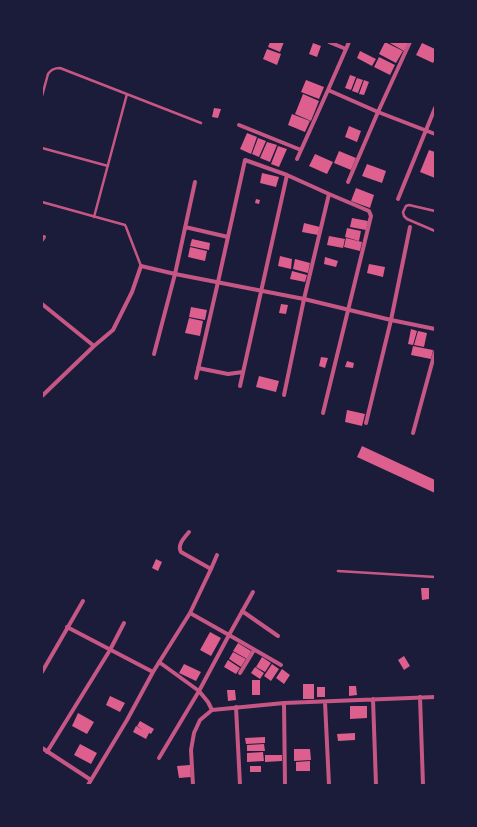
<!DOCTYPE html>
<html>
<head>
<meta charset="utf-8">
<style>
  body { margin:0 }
  #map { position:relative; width:477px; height:827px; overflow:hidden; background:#1b1b3a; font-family:Overpass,sans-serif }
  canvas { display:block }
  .frame { position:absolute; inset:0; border:43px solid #1b1b3a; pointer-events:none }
</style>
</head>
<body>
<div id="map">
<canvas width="477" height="827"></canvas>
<div class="frame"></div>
</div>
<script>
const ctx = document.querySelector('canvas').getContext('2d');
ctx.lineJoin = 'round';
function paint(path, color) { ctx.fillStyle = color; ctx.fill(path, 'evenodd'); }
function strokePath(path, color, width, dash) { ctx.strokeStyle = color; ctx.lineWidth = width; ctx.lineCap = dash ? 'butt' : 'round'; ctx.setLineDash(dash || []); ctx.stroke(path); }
paint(new Path2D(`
  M270 42H284L280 52 268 47Z
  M385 42 403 51 396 63 379 54Z
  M388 42H409L404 51Z
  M313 43 321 46 317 57 309 54Z
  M422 43 435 49V59L433 63 416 55Z
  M267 49 281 54 277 65 263 59Z
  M360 51 376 59 372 66 357 58Z
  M379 57 395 65 390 75 374 67Z
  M350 75 356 77 351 90 345 88Z
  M357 78 363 80 358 93 352 91Z
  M306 80 324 87 319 99 301 92Z
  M364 80 369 82 364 95 359 94Z
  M303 94 319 101 311 121 295 114Z
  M214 108 221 109 218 118 212 117Z
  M292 114 310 121 305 132 288 125Z
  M349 126 361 131 357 142 345 137Z
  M247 133 257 137 251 154 240 149Z
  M258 138 266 141 259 157 252 154Z
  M267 142 277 145 270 162 260 158Z
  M278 146 287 149 279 167 271 164Z
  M429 150 435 152V178L420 172Z
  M339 151 356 158 351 170 334 163Z
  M315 154 333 162 327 174 309 166Z
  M367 164 386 171 382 183 362 176Z
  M262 173 279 177 276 187 260 183Z
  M356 188 374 195 370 208 351 201Z
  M256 199 260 200 259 204 255 203Z
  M352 218 368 221 366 230 350 227Z
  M304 223 320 227 318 235 302 232Z
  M347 228 361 231 359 241 345 237Z
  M329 236 345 239 343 248 327 245Z
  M346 238 362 242 360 251 344 247Z
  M192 239 210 243 209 250 190 246Z
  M190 247 207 251 205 261 188 257Z
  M280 256 292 259 291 269 278 266Z
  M325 257 338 261 336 267 324 264Z
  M295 259 310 263 308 273 293 269Z
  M369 264 385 267 383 277 367 273Z
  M292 271 307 275 305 282 290 279Z
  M281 304 288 305 286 314 279 313Z
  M191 307 207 310 205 320 189 317Z
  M189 318 203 321 200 336 185 333Z
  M411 329 417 331 413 345 408 344Z
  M418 331 427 333 424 347 414 345Z
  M413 346 433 350 431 359 411 355Z
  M321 357 328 358 325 368 319 366Z
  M347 361 354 363 353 368 345 367Z
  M259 376 279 381 276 392 256 387Z
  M347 410 365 414 362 426 345 422Z
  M362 446 435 480V493L357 457Z
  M156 559 162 562 158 571 152 568Z
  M421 588H429V599L422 600Z
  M210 632 221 638 211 656 200 650Z
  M238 643 251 651 247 659 233 651Z
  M233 652 246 659 241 667 229 659Z
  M404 656 410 666 404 670 398 660Z
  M262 657 271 663 265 672 256 667Z
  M228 660 240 668 236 674 224 667Z
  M184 664 201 672 196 681 179 673Z
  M272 664 279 669 271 681 264 676Z
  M255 667 264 673 260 679 251 673Z
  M282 669 290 675 284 684 276 678Z
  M252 680H260V695H252Z
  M303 684H314V699H303Z
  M349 686H356L357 695 349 696Z
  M317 687H325V697H317Z
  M227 690H235L236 700 228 701Z
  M110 696 125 703 120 712 106 705Z
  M350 706H367V718L350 719Z
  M78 713 94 722 87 734 72 726Z
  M140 721 154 729 151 734 149 733 146 739 133 732 136 726 143 730 137 726Z
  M355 733V740L338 741 337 734Z
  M265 737V743L246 744 245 738Z
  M80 744 97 753 91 764 74 755Z
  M264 744 265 751H247V745Z
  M294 749H310L311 760 294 761Z
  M263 752 264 761 247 762V753Z
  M265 755H282V761L265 762Z
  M310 761V771H296V762Z
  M190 765 191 777 179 778 177 766Z
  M250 766H261V772H250Z`), '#dd5f8e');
strokePath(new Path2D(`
  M42 96 48 74C51 69 55 68 60 68L201 123
  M42 148 108 166
  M42 202 125 225 126 227 141 266
  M435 211 409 205 406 206 403 212 404 216 407 219 435 231
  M94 217 127 94
  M338 571 435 577`), '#c65784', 2.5);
strokePath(new Path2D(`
  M329 42 346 49 328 90 378 112 435 134
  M346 49 349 42
  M239 125 301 150
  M297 159 328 90
  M348 182 378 112 410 42
  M398 199 435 108
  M185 227 228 237
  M42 240 44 237
  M42 304 94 346
  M154 354 175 274 195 182
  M198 368 228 374 243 372
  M196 378 218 282 245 160 287 175 329 194 304 299 284 395
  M240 386 287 175
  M42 396 94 346 113 330 132 292 141 266 175 274 304 299 391 320 435 329
  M323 413 371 216 369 211 329 194
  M366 423 391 320 410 227
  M413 433 435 352
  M211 569 217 555
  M253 592 229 635 281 665
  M242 611 278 636
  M67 627 153 672
  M159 662 199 691 208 702 212 710
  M42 672 83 601
  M240 673 254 650
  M420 697 423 785
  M373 699 376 785
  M325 702 329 785
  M284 703 285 785
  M236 707 240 785
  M42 748 91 780
  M47 752 110 650 124 623
  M159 758 199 691 229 635 190 613
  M88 785 127 720 153 672 190 613 211 569 181 552C177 545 184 538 189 532
  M193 785 191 750 194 733 200 720 212 710 284 703 435 697`), '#c65784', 4);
</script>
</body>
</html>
